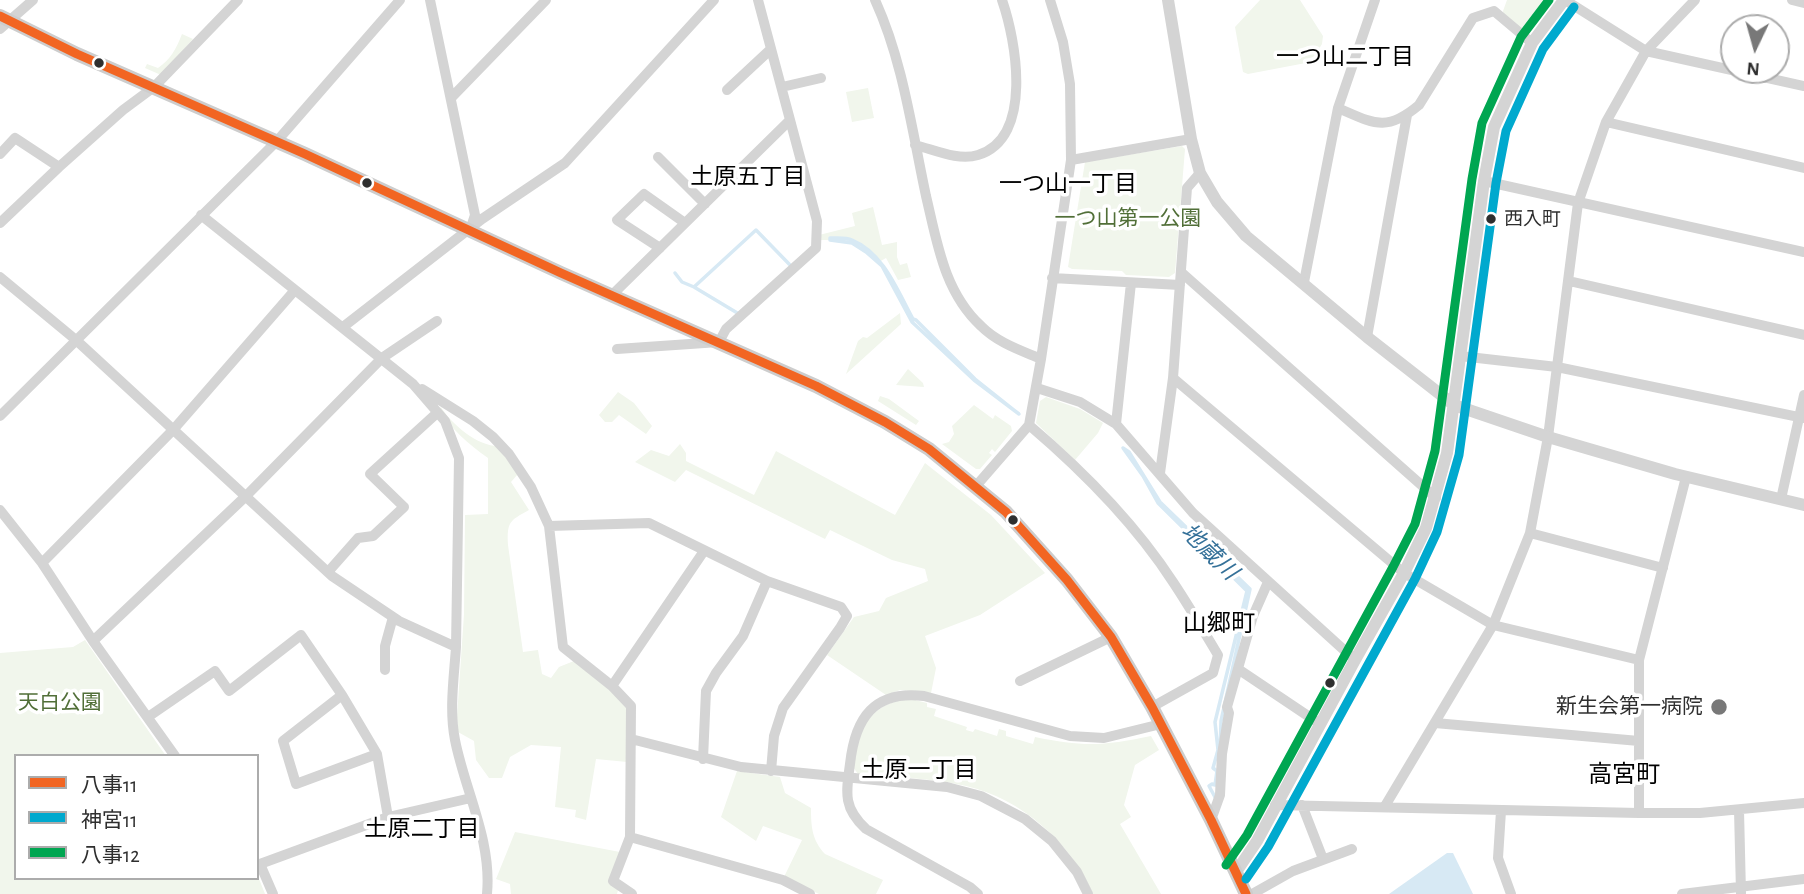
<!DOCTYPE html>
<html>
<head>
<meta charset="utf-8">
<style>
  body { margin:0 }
  #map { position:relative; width:1804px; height:894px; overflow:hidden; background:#fff; font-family:"Alegreya Sans","Noto Sans JP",sans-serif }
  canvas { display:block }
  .legend { position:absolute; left:14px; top:754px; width:245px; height:126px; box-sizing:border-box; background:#fff; border:2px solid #acacac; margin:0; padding:9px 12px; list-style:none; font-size:21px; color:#2f2f2f }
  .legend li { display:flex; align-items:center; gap:14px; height:35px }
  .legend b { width:35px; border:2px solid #acacac }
  .north { position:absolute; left:1720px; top:14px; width:70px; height:70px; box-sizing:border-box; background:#fff; border:2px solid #acacac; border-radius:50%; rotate:185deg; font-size:19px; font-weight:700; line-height:28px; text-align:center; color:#2f2f2f }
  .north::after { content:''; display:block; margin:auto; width:24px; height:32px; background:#787878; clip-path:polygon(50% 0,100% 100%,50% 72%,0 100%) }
</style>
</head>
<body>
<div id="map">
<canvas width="1804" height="894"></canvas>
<ul class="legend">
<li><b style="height:9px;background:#f26522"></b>八事11</li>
<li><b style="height:9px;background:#00a9ce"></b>神宮11</li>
<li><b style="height:9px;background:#00a651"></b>八事12</li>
</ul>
<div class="north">N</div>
</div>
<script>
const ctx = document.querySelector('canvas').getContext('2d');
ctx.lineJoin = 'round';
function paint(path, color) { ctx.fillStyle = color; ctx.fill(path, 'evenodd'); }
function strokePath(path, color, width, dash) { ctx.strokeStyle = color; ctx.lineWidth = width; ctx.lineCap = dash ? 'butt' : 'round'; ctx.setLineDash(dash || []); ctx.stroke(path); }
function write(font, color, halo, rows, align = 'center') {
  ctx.font = font + ' "Alegreya Sans","Noto Sans JP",sans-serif'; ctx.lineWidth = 7; ctx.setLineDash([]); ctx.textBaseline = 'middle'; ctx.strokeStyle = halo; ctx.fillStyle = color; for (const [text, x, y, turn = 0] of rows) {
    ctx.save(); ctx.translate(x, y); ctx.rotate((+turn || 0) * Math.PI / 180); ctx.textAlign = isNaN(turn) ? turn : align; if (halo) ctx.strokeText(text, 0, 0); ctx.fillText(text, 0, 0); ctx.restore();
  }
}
paint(new Path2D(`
  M1260 0H1300L1323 36 1322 44 1311 62 1248 74 1243 72 1235 27Z
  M1507 0H1546L1523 30 1504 16 1503 11Z
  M182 34 193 39 161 75 145 68 147 64 158 68C171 59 176 49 182 34Z
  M868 88 874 118 852 122 846 92Z
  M1182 146 1185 149 1175 273 1169 277 1126 275 1122 271 1072 269 1068 267 1085 162Z
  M873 207 882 245 897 242V257L900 265 907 263 911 277 898 280 886 258 879 262 851 239 831 238 830 240H819V235L855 226 852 213Z
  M900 313 901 324 846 374 858 341 863 337 867 338Z
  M908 369 923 383 924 387 896 385Z
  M618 392 634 403 652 426 646 434 619 415 612 422H605L599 415Z
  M880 396 889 399 919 421 916 425 878 401Z
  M1046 397 1080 409 1103 423 1098 433 1075 460 1036 423 1040 401Z
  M974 405 993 419 995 415 1011 426 1012 431 995 452 992 449 989 453 992 455 980 469H976L942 444 949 442 954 434 952 426Z
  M441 407C451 424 478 446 497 446L518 474 511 482 529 510C509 521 507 522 508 545L523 652 538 650 542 674 551 678 559 667 574 661 610 688 628 708 627 762 596 759 586 820 575 817 576 810 555 807 561 747 531 745 510 757 502 778H489L476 760 474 741 458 732 457 717 464 614 465 515 488 514V458C468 444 452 429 438 410Z
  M680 444 686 453V461L754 495 776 451 895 515 925 463 991 515 1045 573 980 615 925 636 936 668 931 693 900 690 886 695 827 655 854 617 879 611 886 598 928 581 925 569 892 560 830 530 825 539 686 470 675 482 635 462 651 450 669 456Z
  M85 640 166 756H16V878H257V874L265 894H0V653L73 647Z
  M911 699 927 703V707L936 709 934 716 967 727 966 730 973 732 975 729 997 736 999 729 1006 731V736L1033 744 1035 737C1083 747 1104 746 1151 736L1159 750 1135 765 1124 805 1131 817 1120 824 1161 894H1093C1070 842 1022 799 966 786 931 778 894 777 858 774L853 767C858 729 870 702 911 699Z
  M737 771 780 777 785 793 811 808C811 827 812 840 825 854L883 880 876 894H819L784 877 802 840 763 826 756 841 721 817Z
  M515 832 620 852 609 883 618 890 617 894H511L510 884 496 879Z`), '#f1f6ec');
paint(new Path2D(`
  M1447 853H1453L1473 894H1389Z`), '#d7e9f4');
strokePath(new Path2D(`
  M830 238C837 238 846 237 852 240 884 253 898 292 913 319L916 320 975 379 1019 414 974 380 912 322 882 266 866 252 852 243 830 240Z
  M675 273 682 282 694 287 756 230 791 266
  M694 287 739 314
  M1123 448 1129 452 1160 502 1250 589 1221 721 1219 788 1216 799 1209 786 1212 784 1215 785 1217 771 1213 768 1218 750 1215 722 1247 591 1158 503 1143 476Z`), '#d7e9f4', 3.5);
strokePath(new Path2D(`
  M430 0 475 215 470 230
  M875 0C903 61 912 131 926 196 937 242 944 292 981 326 998 343 1020 350 1041 359
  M1565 0 1646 51 1804 86
  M1792 0 1804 3
  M0 29 33 0
  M782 87 821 78
  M727 90 771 49
  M451 98 546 0
  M1338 108C1373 123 1386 133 1419 105L1473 18 1494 11 1532 43
  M1606 122 1804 168
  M915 145C935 150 958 161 978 155 1034 138 1016 40 1002 0
  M0 154 15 138 59 167
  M658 157 705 204
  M1071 160 1191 139
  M1484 181 1804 252
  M0 223 59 167 123 110 154 87 238 0
  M660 248 617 220 644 194 685 223
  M1182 273 1436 498
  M0 277 76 340 332 576 399 621 456 647 459 458 445 421 413 384 201 215
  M1052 278 1180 285
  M1569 281 1804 335
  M1304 282 1338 108 1375 0
  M612 295 790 120
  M343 327 482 219 565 163 714 0
  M1367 337 1407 115
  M617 349 719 342 726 329 816 248 817 221 758 0
  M1460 356 1557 367 1804 418
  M1173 378 1404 573 1493 625 1639 660
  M1037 388 1080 402 1116 424 1193 513 1355 660
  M422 389 473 421 493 437 509 454 531 487 549 526 563 647 612 686 631 706 630 837 613 881 632 894
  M0 416 277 141 400 0
  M1116 424 1131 283
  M1029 425C1083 471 1134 522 1173 582 1189 606 1203 630 1218 655L1213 673 1152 707
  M1160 473 1173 378 1187 188 1200 173
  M976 486 1029 425 1041 359 1071 160 1070 84 1063 42 1050 0
  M1781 499 1804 395
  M0 510 42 563 93 641 175 756
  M549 526 649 523 767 581 841 607 847 616 840 628 783 708 774 736 771 771
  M1530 533 1663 568
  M42 563 173 430 295 290
  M328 572 358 538 373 536 404 507 370 474 437 413
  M93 641 246 496 382 358 437 321
  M456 647C454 677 449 710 455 740 465 791 492 840 487 894
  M1238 669 1320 724
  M385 670V646L393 617
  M1020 681 1111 637
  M612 686 704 551
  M342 695 283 741 296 784 377 754
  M148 717 215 671 229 691 301 635 342 695 377 754 388 817
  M1435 723 1639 741
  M631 739 741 767 947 787 981 796 1025 819 1052 841 1077 872 1088 894
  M703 759 706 691 716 673 743 636 767 581
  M1275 805 1639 813H1700L1804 803
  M1302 805 1323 859
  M1385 806 1493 625 1530 533 1548 437 1578 203 1606 122 1646 51 1695 0
  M1739 810 1741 893
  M1501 811 1498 858 1511 894
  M1639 813V660L1686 477
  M1211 820 1220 795 1222 754 1229 713 1227 707 1253 616 1268 582
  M630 837 783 880 810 894
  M273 894 260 864 388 817 471 798
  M978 894 970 887 866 829C843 808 846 793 850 764 855 718 874 690 924 696L1070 736 1104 738 1161 724
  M1252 894 1293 871 1352 849
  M1682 894 1804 879`), '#d4d4d4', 10);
strokePath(new Path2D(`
  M1168 0 1191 139 1200 173 1217 202 1246 236 1367 337 1454 405 1548 437 1675 474 1804 505
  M1236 872 1257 841 1355 660 1404 573 1426 528 1447 453 1484 181 1494 127 1532 43 1564 0`), '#d4d4d4', 12);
strokePath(new Path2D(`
  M0 16 77 54 305 154 561 273 816 386 885 422 929 449 1006 512 1067 580 1111 637 1152 707 1211 820 1246 894`), '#cdcdcd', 14);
strokePath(new Path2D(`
  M0 16 77 54 305 154 561 273 816 386 885 422 929 449 1006 512 1067 580 1111 637 1152 707 1211 820 1246 894`), '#f26522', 9);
strokePath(new Path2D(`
  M1246 879 1268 847 1415 579 1437 532 1459 455 1496 183 1506 131 1543 49 1574 7`), '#00a9ce', 9);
strokePath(new Path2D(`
  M1226 865 1247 835 1393 567 1415 524 1435 451 1472 179 1482 123 1521 37 1549 0`), '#00a651', 9);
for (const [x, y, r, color] of [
  [99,63,6,"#2f2f2f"],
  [367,183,6,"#2f2f2f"],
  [1491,219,6,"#2f2f2f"],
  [1013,520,6,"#2f2f2f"],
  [1330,683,6,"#2f2f2f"],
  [1719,707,9,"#787878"]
]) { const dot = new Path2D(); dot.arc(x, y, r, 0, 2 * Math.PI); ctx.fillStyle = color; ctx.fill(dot); strokePath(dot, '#fff', 2.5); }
write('19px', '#2f2f2f', '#fff', [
  ["西入町",1504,219]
], 'left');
write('21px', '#516f38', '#fff', [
  ["一つ山第一公園",1128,219],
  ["天白公園",60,703]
]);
write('21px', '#2f2f2f', '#fff', [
  ["新生会第一病院",1703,707]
], 'right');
write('23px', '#000', '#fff', [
  ["一つ山二丁目",1345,57],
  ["土原五丁目",748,177],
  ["一つ山一丁目",1068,184],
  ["土原一丁目",919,770],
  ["土原二丁目",422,829]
]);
write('italic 23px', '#357199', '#fff', [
  ["地蔵川",1209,552,44]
]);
write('24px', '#000', '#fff', [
  ["山郷町",1219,624],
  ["高宮町",1624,775]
]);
</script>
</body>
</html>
